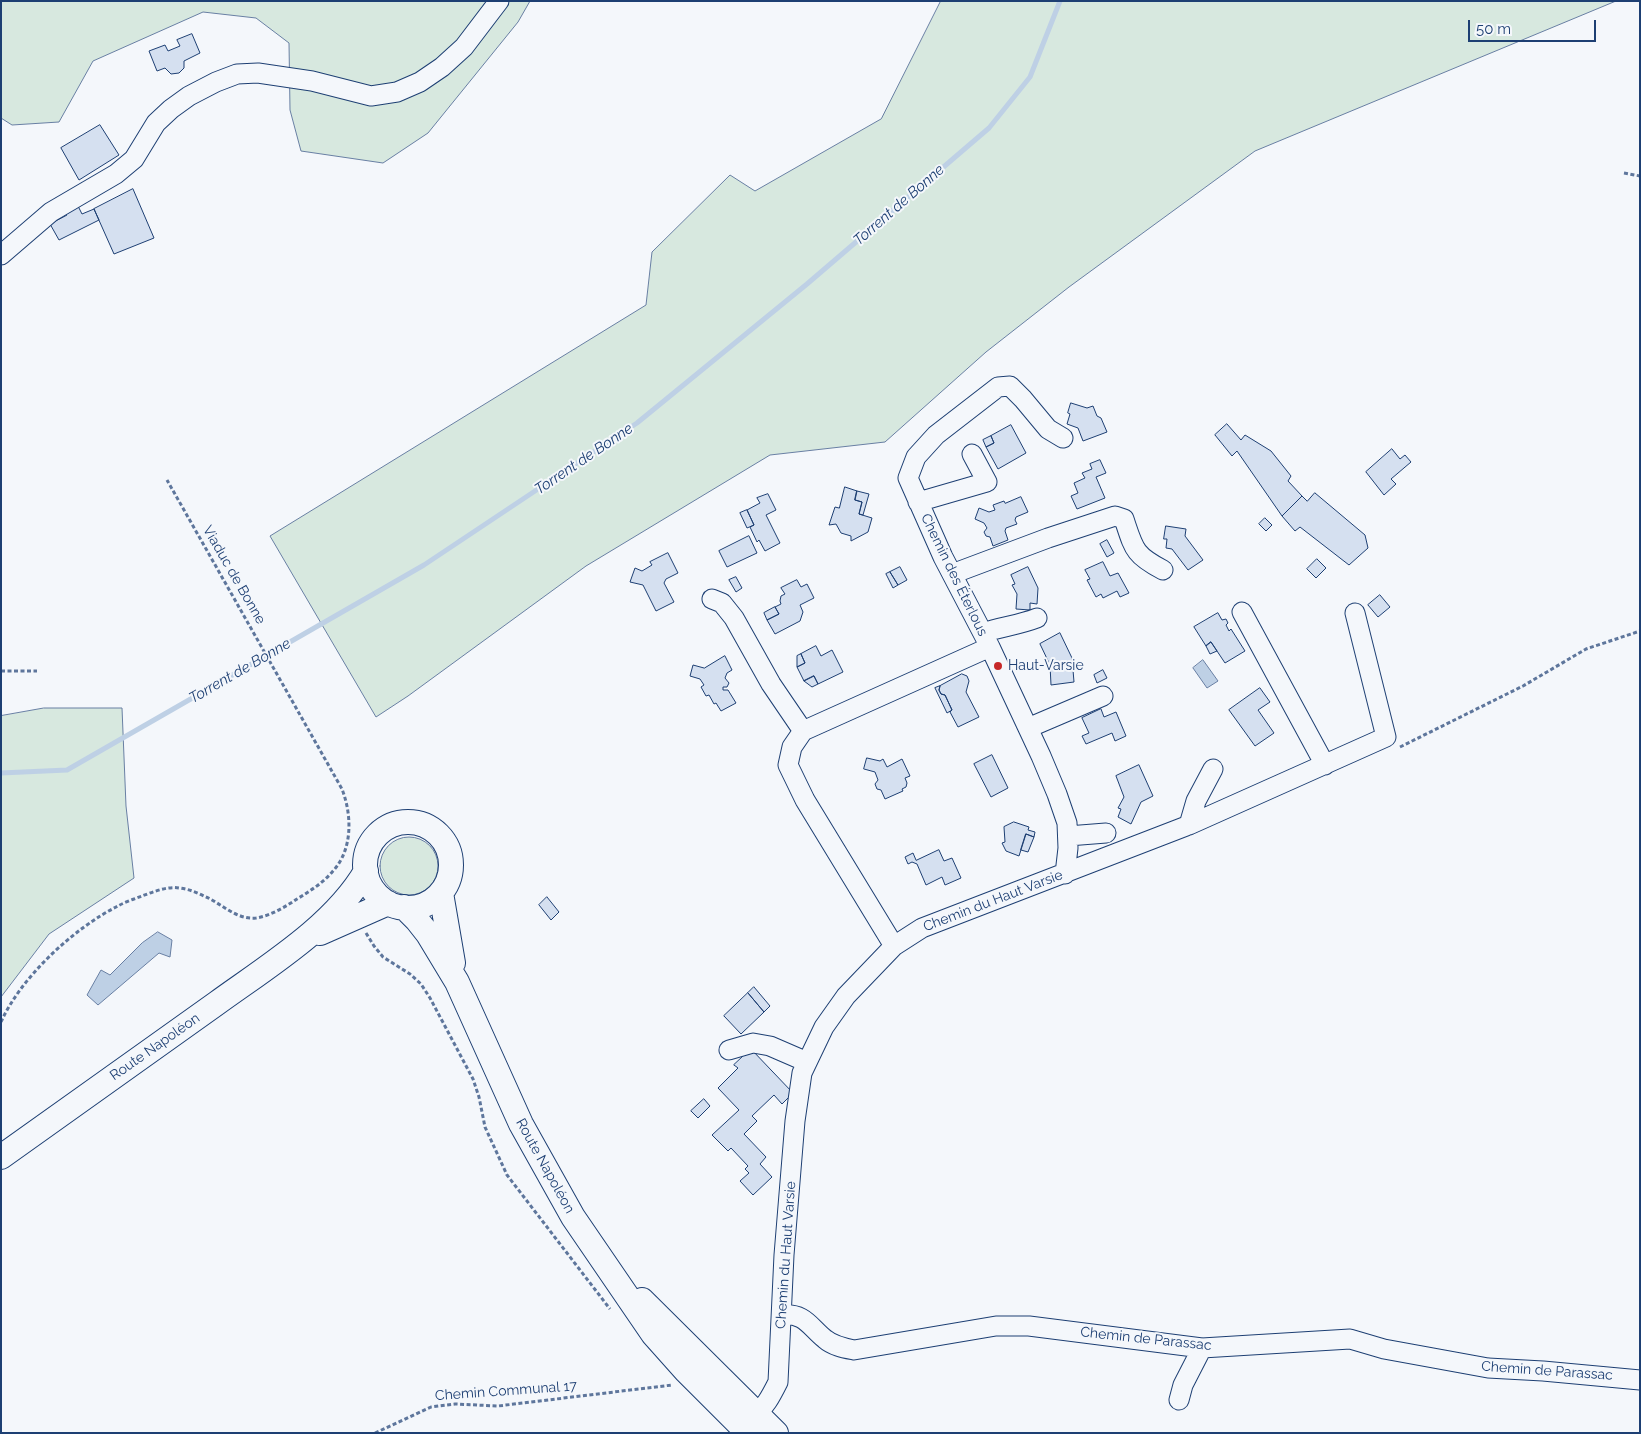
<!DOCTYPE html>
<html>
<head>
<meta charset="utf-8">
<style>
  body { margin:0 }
  #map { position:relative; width:1641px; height:1434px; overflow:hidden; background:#f4f7fb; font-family:Raleway,sans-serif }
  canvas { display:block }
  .frame { position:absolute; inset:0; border:2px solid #1d3f73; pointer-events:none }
  .scale { position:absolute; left:1468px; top:20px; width:128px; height:22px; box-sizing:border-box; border:2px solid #1d3f73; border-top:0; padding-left:6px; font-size:15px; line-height:18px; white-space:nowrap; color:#1d3f73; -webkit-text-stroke:4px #f4f7fb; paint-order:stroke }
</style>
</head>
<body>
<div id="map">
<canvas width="1641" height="1434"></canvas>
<div class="frame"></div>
<div class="scale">50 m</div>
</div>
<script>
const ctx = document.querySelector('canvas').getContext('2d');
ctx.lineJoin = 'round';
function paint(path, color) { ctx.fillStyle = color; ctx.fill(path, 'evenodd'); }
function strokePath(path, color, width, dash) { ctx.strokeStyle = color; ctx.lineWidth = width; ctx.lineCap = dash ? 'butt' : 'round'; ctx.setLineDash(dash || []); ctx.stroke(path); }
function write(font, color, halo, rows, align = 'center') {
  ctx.font = font + ' Raleway,sans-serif'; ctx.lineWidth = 4; ctx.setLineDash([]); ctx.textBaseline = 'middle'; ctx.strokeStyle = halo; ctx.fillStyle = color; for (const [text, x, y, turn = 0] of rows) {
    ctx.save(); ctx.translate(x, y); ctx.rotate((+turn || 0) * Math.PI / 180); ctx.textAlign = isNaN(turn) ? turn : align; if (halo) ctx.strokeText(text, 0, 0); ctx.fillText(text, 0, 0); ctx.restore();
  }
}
const green = new Path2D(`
  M1 1H530L518 22 428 133 383 163 301 151 290 110 289 43 256 18 203 12 93 61 59 122 12 125 1 118Z
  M941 1H1616L1255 151 1069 287 986 352 885 442 770 455 586 566 408 696 376 717 270 536 646 305 652 252 730 175 755 191 881 119Z
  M44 708H122L126 806 134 878 49 934 1 997V716Z
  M380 866a29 29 0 1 1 58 0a29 29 0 1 1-58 0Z`);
paint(green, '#d7e8df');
strokePath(green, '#687fa3', 1);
const water = new Path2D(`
  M1203 660 1218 681 1207 688 1193 668Z
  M158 932 172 940 170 957 159 953 98 1005 87 995 101 970 110 975 142 943Z`);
paint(water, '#bed0e5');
strokePath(water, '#687fa3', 1);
strokePath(new Path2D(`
  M1 773 67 770 424 565 637 423 807 284 989 128 1030 77 1060 1`), '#bed0e5', 5);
const building = new Path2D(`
  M192 34 200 53 184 61V68L179 73 171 74 165 68 157 71 149 51 165 45 168 51 180 46 177 40Z
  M100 125 119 155 79 180 61 148Z
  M133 189 154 238 114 254 94 209Z
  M77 204 82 214 94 209 99 220 59 240 50 224 67 215 64 212Z
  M1071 403 1087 408 1093 406 1097 416 1101 418 1107 432 1083 441 1078 428 1067 424 1070 414 1068 413Z
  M1227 424 1241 440 1245 435 1271 451 1291 476 1288 481 1302 496 1282 516 1237 451 1232 456 1215 435Z
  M1011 425 1026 453 998 469 986 447 994 443 991 436Z
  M991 436 994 443 986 447 983 440Z
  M1392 449 1400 459 1405 455 1411 462 1391 479 1396 484 1384 495 1366 472Z
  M1100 460 1106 473 1096 477 1105 498 1077 509 1071 496 1078 493 1074 483 1085 478 1082 473 1092 469 1090 464Z
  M845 487 857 491 855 500 862 502 859 514 872 518 868 532 851 541V536L841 533 836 524 829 525 835 507 839 508Z
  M857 491 869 494 863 515 859 514 862 502 855 500Z
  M1315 493 1365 535 1368 548 1349 565 1300 527 1295 531 1282 516 1302 496 1307 501Z
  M768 494 776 510 766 515 780 543 765 551 759 540 757 542 750 527 754 525 747 510 760 503 757 498Z
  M1021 497 1028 512 1016 517 1015 520 1017 524 1006 528 1005 531 1008 540 993 546 990 537 986 536 984 532 987 528 984 523 975 519 979 508 989 512 995 510 993 505 1004 501 1005 503Z
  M747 510 754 525 747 528 740 513Z
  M1265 518 1272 525 1266 531 1259 524Z
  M1166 526 1186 529 1185 536 1203 560 1188 570 1172 549 1166 548 1167 539H1164Z
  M749 536 757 553 727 567 719 551Z
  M1107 540 1114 553 1107 557 1100 544Z
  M668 553 678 573 666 579 664 583 674 602 656 611 643 585 630 582 635 568 642 571 652 565 650 562Z
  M1317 559 1326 568 1316 578 1307 569Z
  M1103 562 1110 576 1118 573 1129 593 1120 597 1117 591 1103 598 1101 594 1096 597 1087 580 1090 579 1085 570Z
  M900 567 907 580 898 585 890 572Z
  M1028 567 1038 588 1037 604 1030 603V610L1016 609 1017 594 1012 585 1015 584 1011 575Z
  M890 572 898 585 893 588 886 574Z
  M736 577 742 588 736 592 729 580Z
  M797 580 801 587 807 584 814 598 800 605 803 612 800 621 775 634 767 620 779 614 775 607 781 604 780 601 781 596 785 594 781 588Z
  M1380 595 1390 607 1378 617 1368 605Z
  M775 607 779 614 767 620 764 613Z
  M1218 613 1222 620 1226 619 1228 623 1226 625 1229 631 1231 629 1245 651 1225 663 1211 642 1206 646 1194 627Z
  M1060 633 1072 658 1074 682 1051 685 1050 665 1040 644Z
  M1211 642 1217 651 1210 654 1206 646Z
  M816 646 821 656 832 650 843 672 818 684 814 676 804 681 797 667 805 663 801 654Z
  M801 654 805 663 797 667V656Z
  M725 656 732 670 727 673 725 678 729 683 727 687H723V690H728L736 703 721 711 716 703 714 704 709 695 706 696 701 687 704 685 700 679 690 676 693 665 704 668Z
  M1103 670 1107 678 1097 683 1094 675Z
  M962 674 967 676 969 681 966 692 979 717 958 727 950 712 952 710 945 695 941 694 939 690 940 686Z
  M814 676 818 684 812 687 804 681Z
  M940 686 939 690 941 694 945 695 952 710 947 713 935 688Z
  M1260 688 1270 702 1258 710 1274 733 1255 746 1229 710Z
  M1101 709 1104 717 1116 712 1126 736 1115 741 1112 733 1086 744 1082 736 1089 733 1082 718Z
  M992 755 1008 788 991 797 974 764Z
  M867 758 880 761 883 759 887 767 902 759 910 776 905 778 907 783 906 787 902 789 903 791 885 799 881 790 877 789 875 784 878 780 875 772 864 769Z
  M1139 765 1153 796 1141 802 1131 824 1118 817 1121 809 1118 808 1124 797 1116 776Z
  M1014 822 1029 827 1028 830 1035 832 1034 837 1026 834 1019 856 1006 851 1002 843 1005 842 1004 827Z
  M1026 834 1034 837 1028 852 1021 850Z
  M939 850 944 861 952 858 961 878 945 885 942 877 926 885 917 864 912 862 908 864 905 857 913 853 916 860Z
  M547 897 559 912 551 920 539 905Z
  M754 987 770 1006 764 1012 748 993Z
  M748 993 764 1012 741 1034 724 1016Z
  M751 1049 793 1093 782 1104 774 1095 752 1116 757 1121 744 1134 766 1157 760 1164 772 1177 753 1195 740 1181 749 1173 745 1169 748 1166 731 1148 728 1151 712 1135 739 1110 718 1088 738 1068 734 1065Z
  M704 1099 710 1106 698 1118 691 1111Z`);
paint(building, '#d5e0f0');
strokePath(building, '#1d3f73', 1);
const minor = new Path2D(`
  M1 255 51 212 116 174 134 159 156 123 171 109 189 96 216 82 237 74 258 73 312 81 371 96 397 92 420 82 442 67 464 47 499 1
  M1063 438 1048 429 1023 399 1010 386 998 387 936 435 916 457 908 478 943 557 990 647 1041 756 1057 794 1067 823 1068 848 1065 874
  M918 502 987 482 972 454
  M952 574 1048 538 1115 516 1124 519C1134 549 1134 555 1163 570
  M712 599 722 603 734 618 771 684 803 731
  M1242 612 1325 765
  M983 633C1001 627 1019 625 1037 618
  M1028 728 1103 696
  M1189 825 1196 801 1213 769
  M1068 836 1106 833
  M894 946 805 800 788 765 792 747 803 731 990 647
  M729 1050 753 1043 770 1046 807 1062
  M782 1315C805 1313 809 1326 825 1339 833 1346 844 1348 854 1350L996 1326H1029L1202 1348 1350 1339 1384 1349 1488 1368 1543 1371 1640 1380
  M1179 1400 1183 1385 1202 1348
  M745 1416 752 1417C765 1408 771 1396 778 1382L784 1255 795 1121 802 1073 824 1027 846 996 894 946 922 928 1189 825 1386 737 1355 613`);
const major = new Path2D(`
  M365 865a43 43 0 1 1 86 0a43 43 0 1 1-86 0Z
  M441 893 453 963
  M404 907 417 920 428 934 457 982 521 1124 573 1217 653 1334 686 1371 748 1433
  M320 933 388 903
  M1 1157C73 1105 145 1055 217 1003 268 966 334 926 366 871
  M642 1300 776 1433`);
strokePath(minor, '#1d3f73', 21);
strokePath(major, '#1d3f73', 26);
strokePath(new Path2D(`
  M1624 173 1640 176
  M1 671H37
  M1400 747 1523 686 1586 649 1640 631
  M366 933 374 946 383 957 410 974 421 984 430 998 473 1079 479 1097 485 1127 507 1175 610 1309
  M1 1022C21 977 74 928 118 906 125 902 134 899 142 896 153 892 167 886 179 888 188 889 196 892 204 896 221 903 236 920 256 918 270 916 285 907 297 899 310 891 323 883 333 871 353 849 352 815 342 789L167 480
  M375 1433 431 1407 455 1404 498 1406 672 1385`), '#5e769c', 3, [4, 2.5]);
strokePath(minor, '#f4f7fb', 19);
strokePath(major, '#f4f7fb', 24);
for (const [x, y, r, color] of [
  [998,666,5,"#c62828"]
]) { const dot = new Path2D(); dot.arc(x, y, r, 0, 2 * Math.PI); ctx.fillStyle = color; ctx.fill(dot); strokePath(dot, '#f4f7fb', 2); }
write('14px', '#1d3f73', '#f4f7fb', [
  ["Viaduc de Bonne",234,575,60],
  ["Chemin des Éterlous",954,575,64],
  ["Chemin du Haut Varsie",993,901,-21],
  ["Route Napoléon",155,1047,-35],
  ["Route Napoléon",545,1166,61],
  ["Chemin du Haut Varsie",786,1255,-86],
  ["Chemin de Parassac",1146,1339,6],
  ["Chemin de Parassac",1547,1371,4],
  ["Chemin Communal 17",506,1391,-4]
]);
write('14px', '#1d3f73', '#f4f7fb', [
  ["Haut-Varsie",1008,666]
], 'left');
write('italic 15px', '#1d3f73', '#f4f7fb', [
  ["Torrent de Bonne",899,205,-41],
  ["Torrent de Bonne",584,459,-34],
  ["Torrent de Bonne",240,671,-30]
]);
</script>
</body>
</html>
